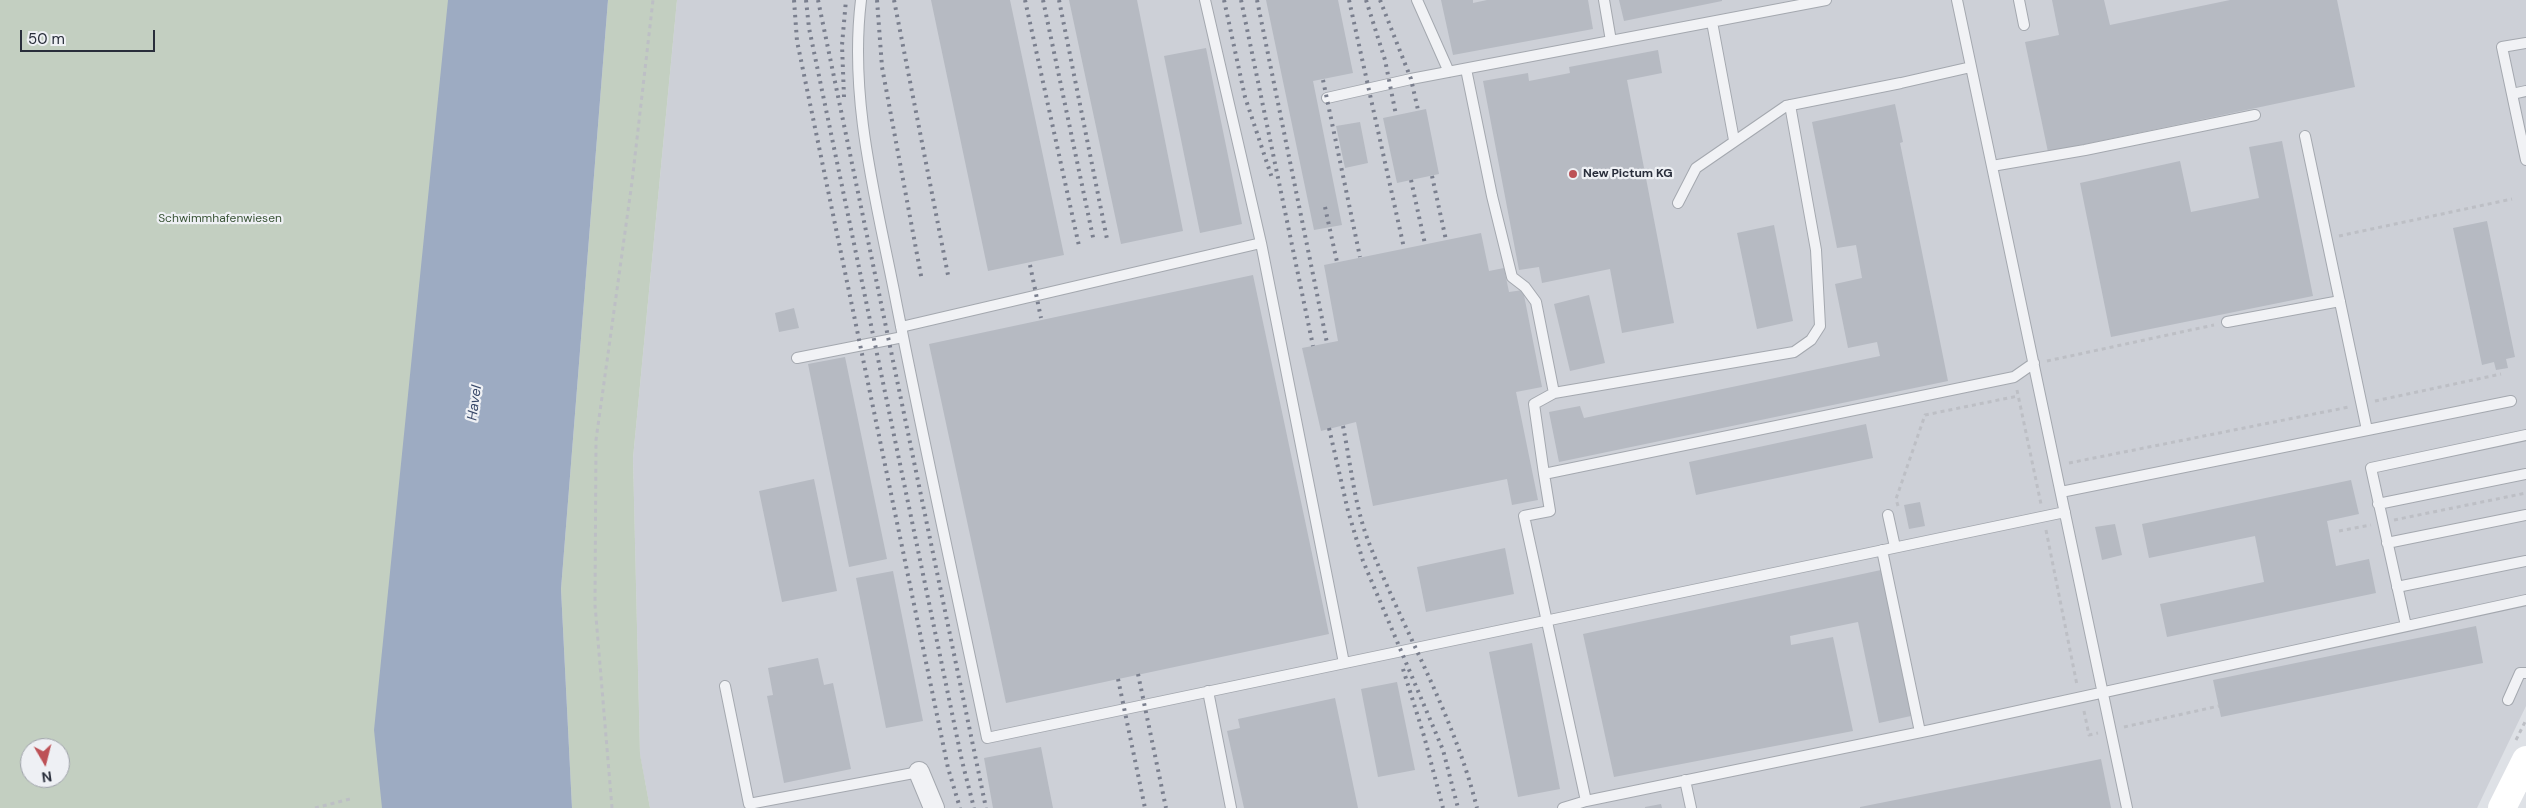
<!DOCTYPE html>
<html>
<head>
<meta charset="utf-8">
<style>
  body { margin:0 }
  #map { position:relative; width:2526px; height:808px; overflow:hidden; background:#dee1e6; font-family:"DM Sans",sans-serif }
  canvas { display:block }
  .north { position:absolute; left:20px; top:738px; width:50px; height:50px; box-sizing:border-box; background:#eef0f4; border:1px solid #9fa2aa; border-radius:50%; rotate:172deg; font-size:14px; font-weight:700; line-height:20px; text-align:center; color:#292e3b }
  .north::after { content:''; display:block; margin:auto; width:18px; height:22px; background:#bd5156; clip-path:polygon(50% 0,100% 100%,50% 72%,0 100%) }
  .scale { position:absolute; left:20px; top:30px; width:135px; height:22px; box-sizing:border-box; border:2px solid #292e3b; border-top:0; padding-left:6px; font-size:15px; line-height:18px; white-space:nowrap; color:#292e3b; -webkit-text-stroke:4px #eef0f4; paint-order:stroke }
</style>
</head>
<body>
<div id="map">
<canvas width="2526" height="808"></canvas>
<div class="north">N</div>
<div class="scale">50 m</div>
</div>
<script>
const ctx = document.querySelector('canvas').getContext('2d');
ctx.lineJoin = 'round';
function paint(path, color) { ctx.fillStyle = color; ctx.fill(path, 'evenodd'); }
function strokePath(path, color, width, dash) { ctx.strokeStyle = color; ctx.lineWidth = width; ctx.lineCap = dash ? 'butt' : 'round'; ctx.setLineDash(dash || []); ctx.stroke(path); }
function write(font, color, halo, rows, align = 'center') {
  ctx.font = font + ' "DM Sans",sans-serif'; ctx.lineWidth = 4.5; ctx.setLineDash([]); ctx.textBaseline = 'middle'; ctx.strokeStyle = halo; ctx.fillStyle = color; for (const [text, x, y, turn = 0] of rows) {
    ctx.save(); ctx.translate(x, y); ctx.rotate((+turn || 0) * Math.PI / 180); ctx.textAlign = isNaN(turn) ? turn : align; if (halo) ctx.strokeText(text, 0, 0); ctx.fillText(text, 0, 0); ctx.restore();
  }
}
paint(new Path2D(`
  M677 0H2526V706L2477 808H650L640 755 633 458Z`), '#cdd0d7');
paint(new Path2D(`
  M0 0H462L389 808H0ZM30 748H60V778H30Z
  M608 0H677L633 458 640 754 650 808H572L561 589Z`), '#c3cfc1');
paint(new Path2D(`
  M448 0H608L561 589 572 808H382L374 730Z`), '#9dabc2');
paint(new Path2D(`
  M931 0H1010L1064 255 988 271Z
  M1069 0H1137L1183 231 1121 244Z
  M1266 0H1338L1353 73 1313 81 1342 225 1314 230Z
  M1441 0H1473V3L1487 0H1588L1593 29 1453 55Z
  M1619 0H1722V1L1624 21Z
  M2052 0H2104L2110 25 2230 0H2337L2355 87 2048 152 2025 42 2059 35Z
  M1206 48 1242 224 1200 233 1164 56Z
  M1658 50 1662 73 1627 80 1674 323 1622 333 1610 269 1542 283 1539 267 1519 270 1483 81 1528 73 1529 81 1570 73 1569 67Z
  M1895 104 1903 142 1900 143 1948 381 1559 462 1549 412 1580 406 1584 418 1880 356 1877 342 1848 348 1835 284 1862 278 1856 245 1837 248 1812 122Z
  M1426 109 1439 174 1397 183 1383 118Z
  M1360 122 1368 163 1345 168 1336 126Z
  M2282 141 2313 296 2111 337 2080 183 2180 161 2191 212 2259 198 2249 147Z
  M2487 221 2515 357 2506 359 2508 368 2496 370 2494 362 2482 365 2453 228Z
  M1774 225 1793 321 1757 329 1737 233Z
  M1481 233 1489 271 1504 268 1509 292 1523 290 1542 387 1516 392 1538 500 1512 505 1507 479 1373 506 1356 422 1321 431 1302 348 1338 341 1324 265Z
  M1253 275 1329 634 1006 703 929 344Z
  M1589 295 1605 363 1570 371 1554 304Z
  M794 308 799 328 779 332 775 313Z
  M845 357 887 559 849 567 808 364Z
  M1866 424 1873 458 1696 495 1689 462Z
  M814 479 837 591 782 602 759 491Z
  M2351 480 2359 514 2327 521 2336 566 2369 559 2376 593 2167 637 2160 604 2264 582 2255 536 2149 558 2142 524Z
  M1920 502 1925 526 1909 529 1904 505Z
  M2115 524 2122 555 2102 560 2095 527Z
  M1505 548 1514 594 1426 612 1417 567Z
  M1881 570 1911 716 1879 723 1858 622 1790 636 1791 645 1833 637 1853 731 1614 777 1583 634Z
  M893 571 923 721 886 728 856 578Z
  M2476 626 2483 663 2221 717 2213 680Z
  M1532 643 1560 789 1518 797 1489 652Z
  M818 658 824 685 833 683 851 769 784 783 767 696 773 695 768 668Z
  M1397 682 1415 770 1378 777 1361 689Z
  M1335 698 1358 808H1244L1227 731 1240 728 1238 719Z
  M1041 747 1053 808H993L984 758Z
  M2101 759 2111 808H1860V807Z
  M1661 804 1662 808H1645V807Z`), '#b6bac2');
const service = new Path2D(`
  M861 0C849 98 875 195 894 291 923 440 956 589 987 738L2065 512
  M1417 0 1449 72
  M1604 0 1611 41
  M1957 0 2127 808
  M2019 0 2024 25
  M1712 22 1734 140
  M2526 43 2502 47 2526 160
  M1466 69 1492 196 1512 277 1525 287 1536 302 1554 393 1534 404 1544 474
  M2512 94 2526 91
  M1327 98 1411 79 1826 0
  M2305 136 2367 430
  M1992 166 2085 150 2255 115
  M1678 203 1696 168 1786 106 1901 83 1971 67
  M1261 243 1344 663
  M2227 322 2340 301
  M901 327 1261 243 1205 0
  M797 358 903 337
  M1554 393 1794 352 1811 340 1820 326 1816 250 1790 105
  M2061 492 2511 401
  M2378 504 2526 474
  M1888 515 1895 547
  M2387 543 2526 515
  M1882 550 1920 732
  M2397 587 2526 561
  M2406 626 2371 468 2526 435
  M725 686 749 804 919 772
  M1208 691 1231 808
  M2508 700 2520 673H2526
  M1685 780 1691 808
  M1586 801 1524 516 1550 511 1544 474 2014 377 2034 363
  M1563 808 1586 801 1931 730 2526 600`);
const minor = new Path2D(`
  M919 772 934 808`);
strokePath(service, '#a4a8af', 12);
strokePath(minor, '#a4a8af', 22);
strokePath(new Path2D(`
  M2339 236 2512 199
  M2047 361 2214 325
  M2017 390 2041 504
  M2375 401 2501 374
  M2069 463 2349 407
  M1898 506 1896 499 1925 415 2018 396
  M2394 520 2526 493
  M2046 530 2077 685
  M2339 531 2371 525
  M2084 711 2089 735 2098 733
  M2124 727 2219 706
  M2516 740 2526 720
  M315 808 350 799
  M612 808 595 605 596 440 632 182 653 0`), '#bdbfc5', 3, [4, 4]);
strokePath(service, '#f1f2f5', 10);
strokePath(minor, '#f1f2f5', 20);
strokePath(new Path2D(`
  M2502 808 2526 760`), '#fff', 28);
strokePath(new Path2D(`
  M794 0 797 41 948 768 960 808
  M806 0 809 28 962 761 974 808
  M818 0 986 808
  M877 0 882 67 922 281
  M894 0 948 275
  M1025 0 1079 246
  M1043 0 1094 242
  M1059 0 1107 239
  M1224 0 1245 97 1272 178
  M1241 0 1313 346
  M1257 0 1327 343
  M1349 0 1404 248
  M1366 0 1385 60 1396 115
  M1380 0 1411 79 1418 110
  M1323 80 1360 257
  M844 97 842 45 846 0
  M1432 176 1446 240
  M1411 180 1425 244
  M1325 207 1337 262
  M1030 265 1041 318
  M1343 426C1351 466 1355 510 1371 548 1406 635 1454 716 1477 808
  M1329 428 1348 511 1363 561 1443 750 1458 808
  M1403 669 1424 736 1443 808
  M1138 674 1166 808
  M1118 679 1145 808`), '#7a7f8e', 4, [2.5, 5]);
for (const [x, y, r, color] of [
  [1573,174,5,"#bd5156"]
]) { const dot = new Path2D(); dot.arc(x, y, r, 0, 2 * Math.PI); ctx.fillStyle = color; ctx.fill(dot); strokePath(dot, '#eef0f4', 2); }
write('bold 12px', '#292e3b', '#eef0f4', [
  ["New Pictum KG",1583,174]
], 'left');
write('12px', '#3b5538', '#eef0f4', [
  ["Schwimmhafenwiesen",220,219]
]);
write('italic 14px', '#39496a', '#eef0f4', [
  ["Havel",475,403,-82]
]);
</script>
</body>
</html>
